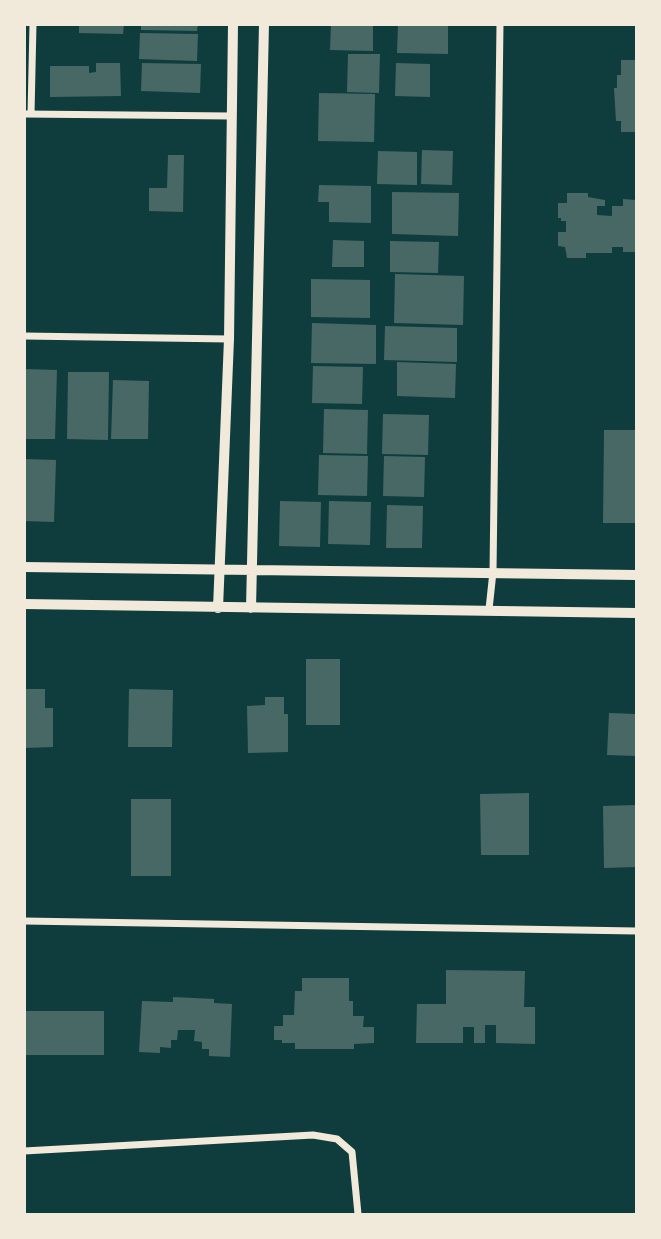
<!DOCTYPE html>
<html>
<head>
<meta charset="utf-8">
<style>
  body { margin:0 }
  #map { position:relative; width:661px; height:1239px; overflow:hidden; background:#0f3d3e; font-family:Jost,sans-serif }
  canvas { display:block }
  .frame { position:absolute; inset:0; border:26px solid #f1e9da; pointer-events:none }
</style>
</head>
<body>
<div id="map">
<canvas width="661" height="1239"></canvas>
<div class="frame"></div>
</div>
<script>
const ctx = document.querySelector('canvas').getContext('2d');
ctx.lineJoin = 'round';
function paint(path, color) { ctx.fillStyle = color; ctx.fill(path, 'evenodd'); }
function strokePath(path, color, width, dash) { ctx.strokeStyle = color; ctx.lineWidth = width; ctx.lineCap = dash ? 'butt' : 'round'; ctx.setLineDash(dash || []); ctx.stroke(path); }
paint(new Path2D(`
  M79 24H124L123 34 79 33Z
  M141 24H198L197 31 141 30Z
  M331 24H373V51L330 50Z
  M398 24H448V54L397 53Z
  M140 33 198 34 197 61 139 59Z
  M348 54H380L379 93 347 92Z
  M621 60H636V132H621V121H616L614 88H617V75H621Z
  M96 63H120L121 96 50 97V66H89V73L96 72Z
  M142 63 201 64 200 93 141 91Z
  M396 63 430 64V97L395 96Z
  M319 93 375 94 374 142 318 141Z
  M422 150 453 151 452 185 421 184Z
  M378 151 417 152V185L377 184Z
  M168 155H184L183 212 149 211V188H167Z
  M319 185 371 186V223L329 222V202H318Z
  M392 192 459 193 458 236 392 234Z
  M567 193H588V197L605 200V206H597V215L612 216V206H623V199L636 200V252H623V247H612V253H586V258H567L565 247 558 246V232H566V221H561V218H558V203H567Z
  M333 240 364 241V267H332Z
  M390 241 439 242 438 273 390 272Z
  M395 274 464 276 463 325 394 323Z
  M311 279 370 280V318L311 317Z
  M312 323 376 325V364L311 363Z
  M385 326 457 328V362L384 360Z
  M397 362 456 364 455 398 397 396Z
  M313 366 363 367 362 404 312 403Z
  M24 369 57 370 55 439H24Z
  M68 372H109L108 440 67 439Z
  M113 380 149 381 148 439H111Z
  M324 409 368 410 367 454 323 453Z
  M383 414 429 415 428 455 382 454Z
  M604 430H636V523H603Z
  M319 455 368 456 367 496 318 495Z
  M384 456 425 457 424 497 383 496Z
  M24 459 56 460 54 522 24 521Z
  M280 501 321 502 320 547 279 546Z
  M329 501 371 502 370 545 328 544Z
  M387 505 423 506 422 548H386Z
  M306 659H340V725H306Z
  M26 689H45V708H53V747L24 748Z
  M129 689 173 690 172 747H128Z
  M265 697H284V714H288V752L248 753 247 706 265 705Z
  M609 713 636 714V756L607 755Z
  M529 793V855H481L480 794Z
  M131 799H171V876H131Z
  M636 805V867L604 868 603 806Z
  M446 970 525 971 524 1007H535V1044L496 1043V1025H485V1043H474V1027H463V1043H416L417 1004H446Z
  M302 978H349V1001H353V1016H364L363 1027H374V1043L354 1044V1049H295V1043H282V1040H274V1026H283V1015H294L295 991H302Z
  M173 997 214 999V1003L232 1004 230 1057 209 1056V1049H202V1042L194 1041 195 1030H178L177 1040H171V1048L160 1047V1053L139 1052 142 1001 173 1002Z
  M24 1011H104V1055H24Z`), '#486865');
strokePath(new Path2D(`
  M24 114 231 116
  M31 114 33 24
  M24 336 229 339
  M489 609 493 572 500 24
  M24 921 636 931
  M24 1151 313 1135 337 1139 352 1152 358 1214`), '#f1e9da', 7);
strokePath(new Path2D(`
  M24 567 636 575
  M24 604 636 613
  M218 608 229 339 233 24
  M251 608 264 24`), '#f1e9da', 10);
</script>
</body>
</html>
